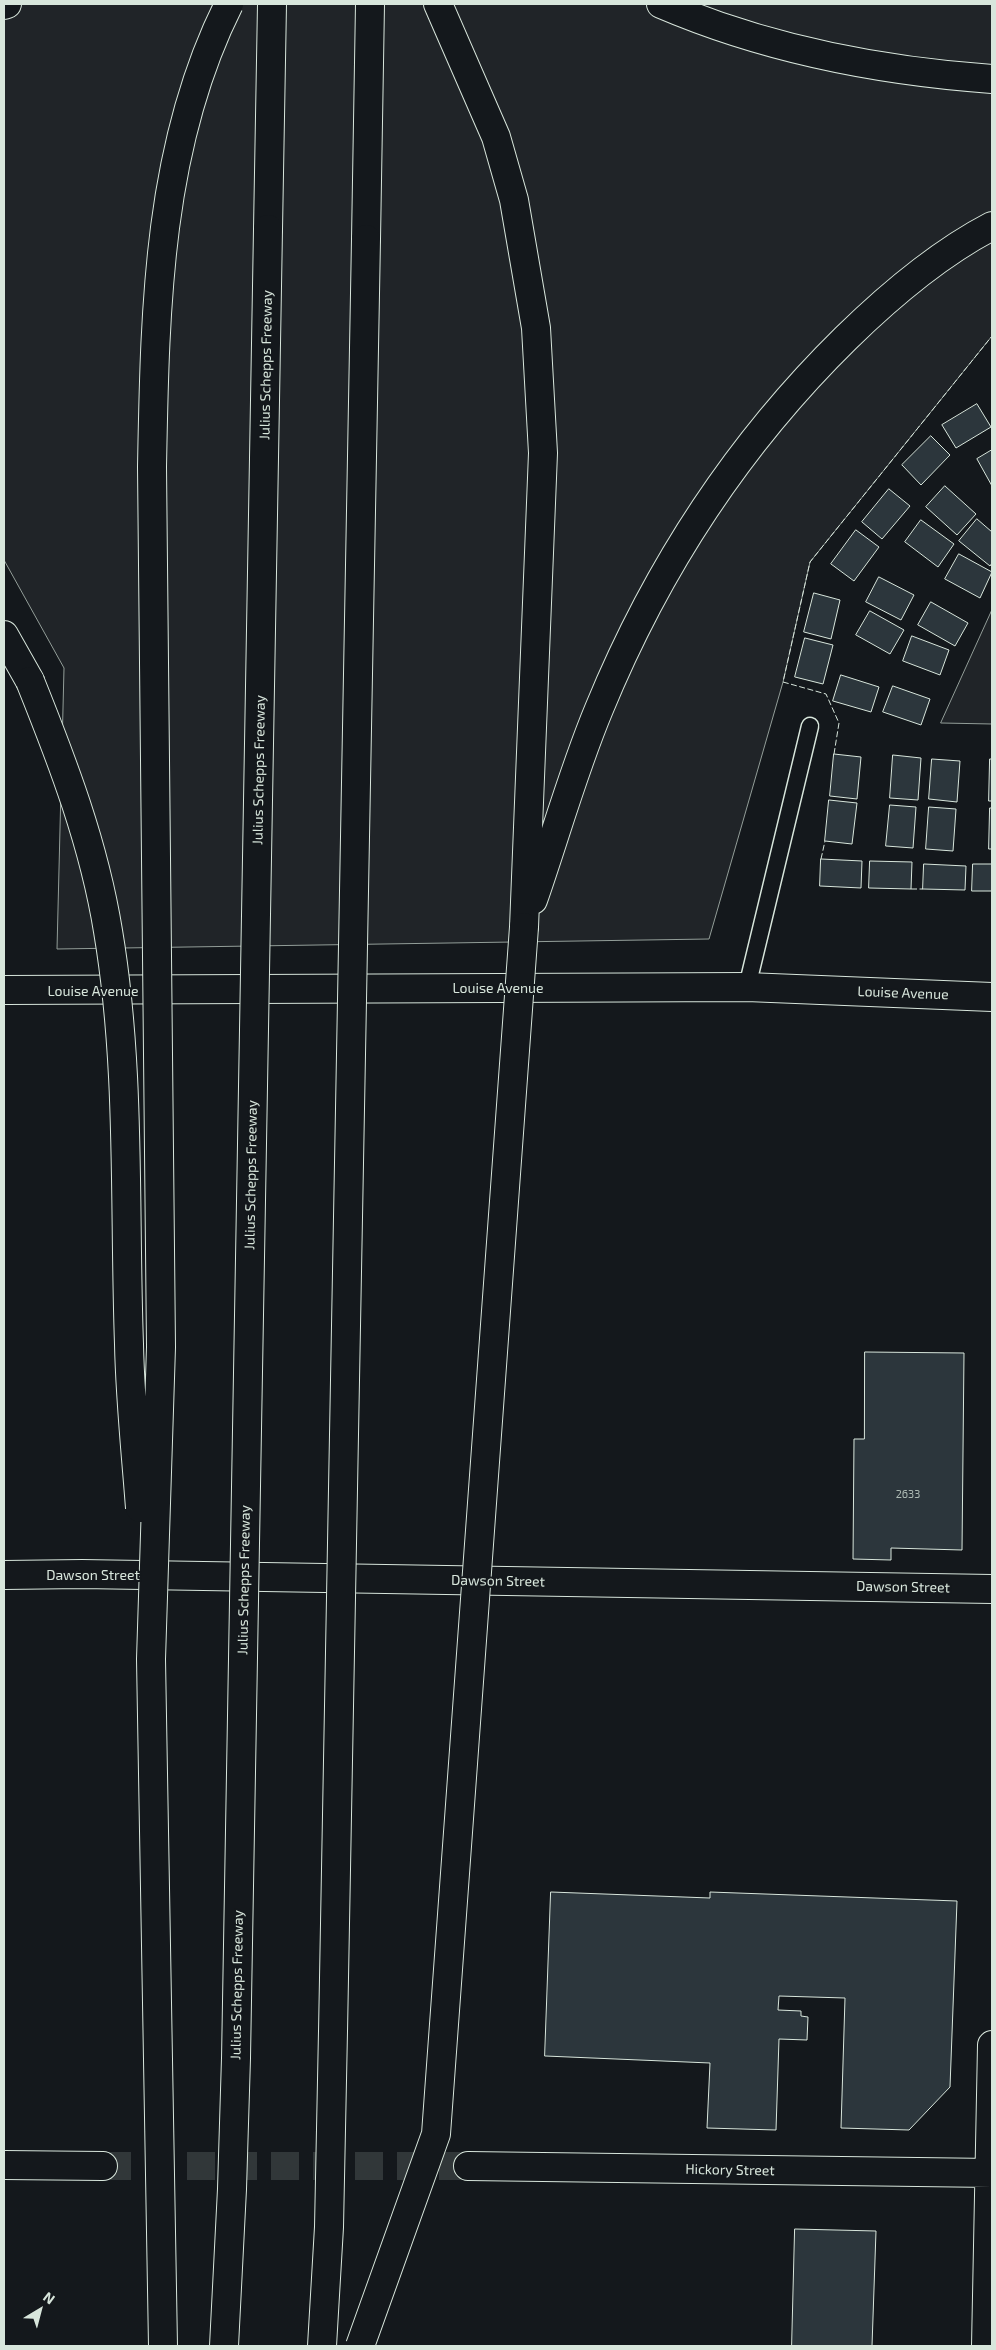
<!DOCTYPE html>
<html>
<head>
<meta charset="utf-8">
<style>
  body { margin:0 }
  #map { position:relative; width:996px; height:2350px; overflow:hidden; background:#14181c; font-family:"Exo 2",sans-serif }
  canvas { display:block }
  .frame { position:absolute; inset:0; border:5px solid #d8e6dc; pointer-events:none }
  .north { position:absolute; left:15px; top:2285px; width:50px; height:50px; -webkit-text-stroke:4px #14181c; paint-order:stroke; rotate:37deg; font-size:14px; font-weight:700; line-height:20px; text-align:center; color:#d8e6dc }
  .north::after { content:''; display:block; margin:auto; width:18px; height:22px; background:#d8e6dc; clip-path:polygon(50% 0,100% 100%,50% 72%,0 100%) }
</style>
</head>
<body>
<div id="map">
<canvas width="996" height="2350"></canvas>
<div class="frame"></div>
<div class="north">N</div>
</div>
<script>
const ctx = document.querySelector('canvas').getContext('2d');
ctx.lineJoin = 'round';
function paint(path, color) { ctx.fillStyle = color; ctx.fill(path, 'evenodd'); }
function strokePath(path, color, width, dash) { ctx.strokeStyle = color; ctx.lineWidth = width; ctx.lineCap = dash ? 'butt' : 'round'; ctx.setLineDash(dash || []); ctx.stroke(path); }
function write(font, color, halo, rows, align = 'center') {
  ctx.font = font + ' "Exo 2",sans-serif'; ctx.lineWidth = 4; ctx.setLineDash([]); ctx.textBaseline = 'middle'; ctx.strokeStyle = halo; ctx.fillStyle = color; for (const [text, x, y, turn = 0] of rows) {
    ctx.save(); ctx.translate(x, y); ctx.rotate((+turn || 0) * Math.PI / 180); ctx.textAlign = isNaN(turn) ? turn : align; if (halo) ctx.strokeText(text, 0, 0); ctx.fillText(text, 0, 0); ctx.restore();
  }
}
const green = new Path2D(`
  M4 4H992V336L810 562 783 682 709 939 57 949 64 668 4 560Z
  M992 610V724L941 723Z`);
paint(green, '#202428');
strokePath(green, '#939e99', 1);
const building = new Path2D(`
  M977 404 991 427 956 448 942 425Z
  M931 436 950 455 921 485 902 465Z
  M992 450V486L977 459Z
  M945 486 976 514 957 535 926 507Z
  M889 489 910 506 882 539 862 522Z
  M977 519 992 532V563L990 566 959 541Z
  M921 520 954 544 938 567 905 542Z
  M856 530 879 547 854 581 831 564Z
  M959 554 992 572 980 598 945 579Z
  M879 577 914 595 901 620 866 602Z
  M814 593 840 600 831 639 804 632Z
  M931 602 968 623 955 646 918 625Z
  M870 611 904 630 890 654 856 635Z
  M912 636 949 650 940 675 903 661Z
  M805 638 833 645 823 684 795 677Z
  M841 675 879 687 871 712 833 701Z
  M893 686 930 699 921 725 883 712Z
  M834 754 861 757 857 799 830 796Z
  M893 755 921 758 918 800 890 798Z
  M932 759 960 761 957 802 929 799Z
  M990 759H992V801H989Z
  M829 800 857 803 852 844 825 841Z
  M890 805 916 807 913 848 886 846Z
  M929 807 956 809 953 851 926 849Z
  M990 808H992V849H989Z
  M821 859 862 861 861 888 820 886Z
  M870 861 912 862 911 889 869 888Z
  M924 864 966 866 965 890 923 889Z
  M973 864H992V891H972Z
  M865 1352 964 1353 962 1550 891 1548V1560L853 1559 854 1439H864Z
  M551 1892 710 1898V1892L957 1901 950 2087 909 2130 841 2128 845 1998 779 1996 778 2010 801 2011V2016L808 2017 807 2040 779 2039 776 2130 707 2128 710 2063 545 2056Z
  M795 2229 876 2231 872 2346H792Z`);
paint(building, '#2c363c');
strokePath(building, '#d8e6dc', 1);
strokePath(new Path2D(`
  M103 2166H468`), '#313739', 28, [28, 14]);
const lane = new Path2D(`
  M747 987 810 726`);
const street = new Path2D(`
  M4 990 747 987 992 997
  M4 1575 82 1574 992 1589
  M4 2165 103 2166
  M468 2166 992 2173
  M986 2346 992 2045`);
const highway = new Path2D(`
  M438 4 496 137 514 200 536 328 543 453 524 927
  M661 4C766 49 879 71 992 79
  M4 5 7 4
  M268 229 272 4
  M366 239 370 4
  M4 635 30 681
  M533 900C555 837 573 771 599 709 656 570 739 443 846 338 890 295 938 254 992 226`);
strokePath(lane, '#d8e6dc', 19);
strokePath(street, '#d8e6dc', 30);
strokePath(highway, '#d8e6dc', 30);
strokePath(lane, '#14181c', 16);
strokePath(street, '#14181c', 28);
strokePath(highway, '#14181c', 28);
const highwayBridge = new Path2D(`
  M30 681C63 763 94 844 108 931 131 1067 124 1207 129 1344 130 1399 136 1454 140 1508
  M163 2346 151 1659 161 1347 152 467C155 311 157 147 229 4
  M224 2346 232 2189 236 2058 268 229
  M322 2346 329 2227 333 2031 366 239
  M360 2346 436 2134 524 927`);
strokePath(highwayBridge, '#d8e6dc', 30, []);
strokePath(highwayBridge, '#14181c', 28);
strokePath(new Path2D(`
  M834 754 839 723 826 694 783 682 810 562 992 336
  M821 859 825 841
  M911 889H923`), '#d8e6dc', 1, [6, 2.5]);
write('11px', '#adbab4', null, [
  ["2633",908,1494]
]);
write('14px', '#d8e6dc', '#14181c', [
  ["Julius Schepps Freeway",266,365,-89],
  ["Julius Schepps Freeway",259,770,-89],
  ["Louise Avenue",498,988],
  ["Louise Avenue",93,991],
  ["Louise Avenue",903,993,2],
  ["Julius Schepps Freeway",251,1175,-89],
  ["Dawson Street",93,1575],
  ["Julius Schepps Freeway",244,1580,-89],
  ["Dawson Street",498,1581,1],
  ["Dawson Street",903,1587,1],
  ["Julius Schepps Freeway",237,1985,-89],
  ["Hickory Street",730,2170,1]
]);
</script>
</body>
</html>
